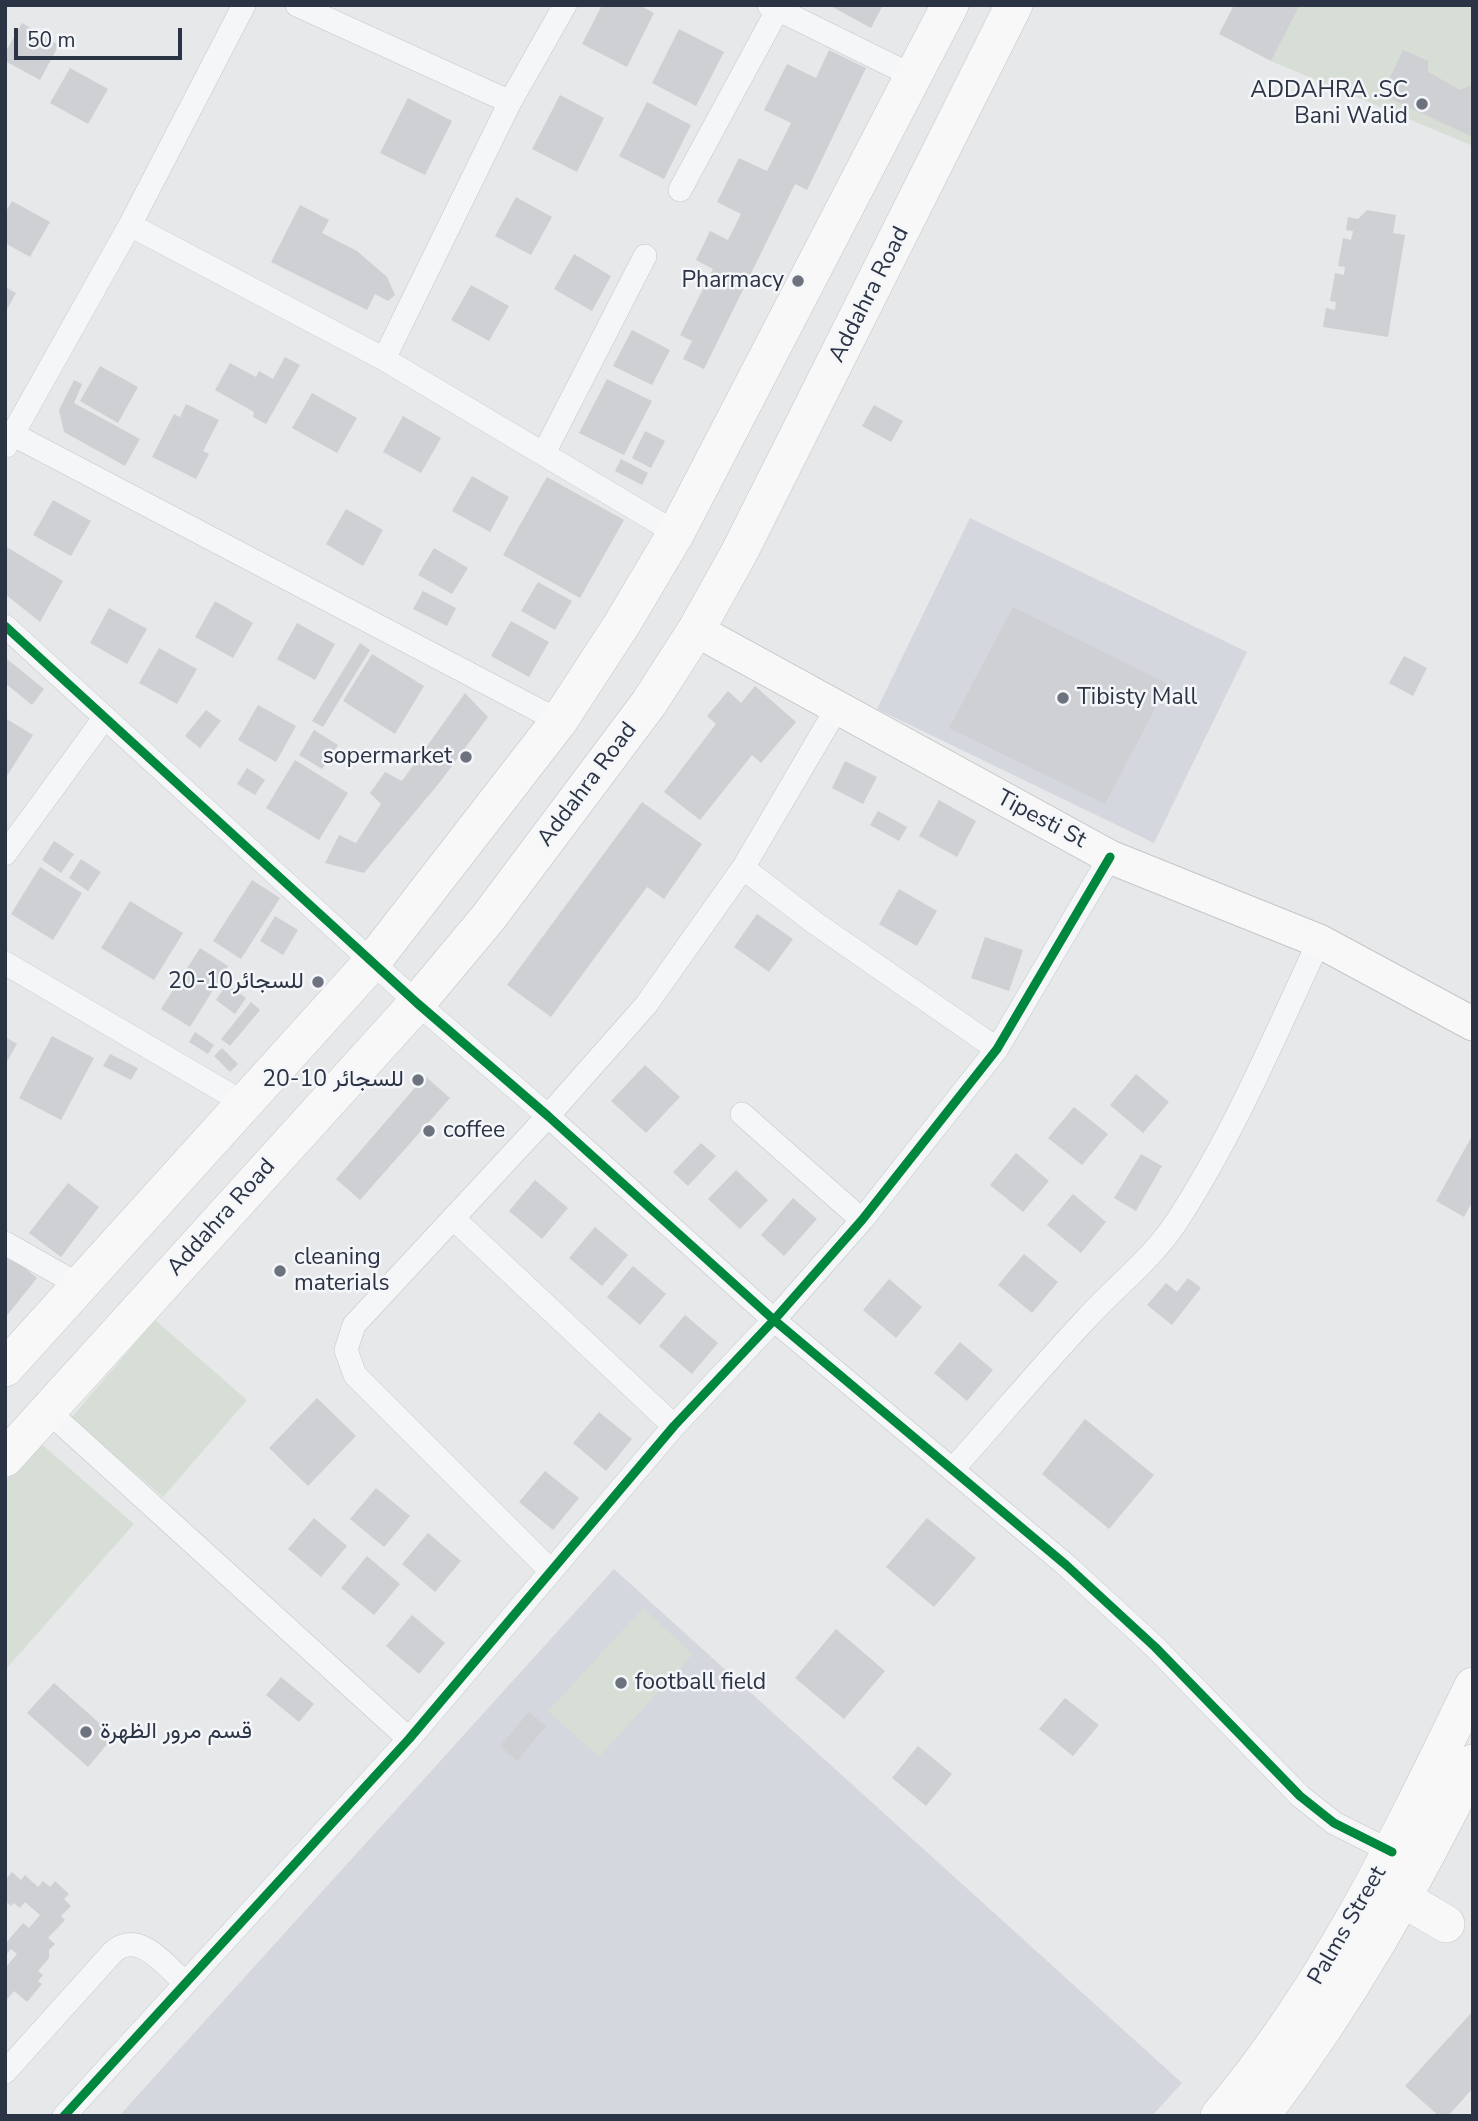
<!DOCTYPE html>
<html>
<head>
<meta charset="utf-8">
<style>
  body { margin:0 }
  #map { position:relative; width:1478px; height:2121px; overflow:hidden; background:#e6e8ea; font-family:"Nunito Sans",sans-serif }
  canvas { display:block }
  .frame { position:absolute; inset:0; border:7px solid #2b3445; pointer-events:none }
  .scale { position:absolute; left:14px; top:28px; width:168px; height:32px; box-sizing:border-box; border:4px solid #2b3445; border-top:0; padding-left:9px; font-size:21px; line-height:24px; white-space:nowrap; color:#2b3445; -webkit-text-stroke:5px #f4f6f9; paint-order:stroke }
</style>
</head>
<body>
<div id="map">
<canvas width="1478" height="2121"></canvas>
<div class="frame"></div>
<div class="scale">50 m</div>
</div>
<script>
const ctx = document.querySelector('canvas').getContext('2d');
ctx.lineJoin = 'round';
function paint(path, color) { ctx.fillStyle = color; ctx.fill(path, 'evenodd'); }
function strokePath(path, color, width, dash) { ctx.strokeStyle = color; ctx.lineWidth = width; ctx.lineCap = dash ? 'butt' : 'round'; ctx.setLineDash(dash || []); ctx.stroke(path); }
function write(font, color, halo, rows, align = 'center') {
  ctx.font = font + ' "Nunito Sans",Vazirmatn,sans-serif'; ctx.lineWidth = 5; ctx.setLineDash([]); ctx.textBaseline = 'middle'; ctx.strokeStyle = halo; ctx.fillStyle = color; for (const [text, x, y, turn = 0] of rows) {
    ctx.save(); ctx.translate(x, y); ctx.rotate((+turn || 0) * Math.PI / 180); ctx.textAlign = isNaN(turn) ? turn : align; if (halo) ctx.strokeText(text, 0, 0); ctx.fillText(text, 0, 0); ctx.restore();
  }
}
paint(new Path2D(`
  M970 518 1247 652 1154 843 877 709Z
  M614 1569 1182 2083 1152 2116H119Z`), '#d4d7dd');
paint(new Path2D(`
  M1300 5H1473V146L1271 61Z
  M155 1320 247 1400 163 1497 71 1418Z
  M40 1443 134 1524 5 1670V1482Z
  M643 1608 693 1654 599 1757 548 1711Z`), '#d6ded6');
paint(new Path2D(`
  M602 5H639L654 13 627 67 582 44Z
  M829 5H883L871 28Z
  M1234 5H1300L1271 61 1219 34Z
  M22 23 59 45 40 80 5 61V53Z
  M679 29 724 52 696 106 652 83Z
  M829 50 866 68 807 190 795 184 704 369 683 359 692 341 680 335 713 269 696 260 710 231 728 240 741 214 717 202 739 158 767 171 791 123 764 110 787 64 816 78Z
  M1403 50 1428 61V72L1460 90 1473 85V137L1382 95Z
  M70 68 108 89 88 124 50 103Z
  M560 95 604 118 577 172 532 149Z
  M408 98 452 121 425 175 380 153Z
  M647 102 691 125 664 179 619 156Z
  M516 197 552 217 531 255 495 236Z
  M12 201 50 222 30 257 5 243V213Z
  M300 205 329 220 322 233 357 251 387 277 395 295 388 301 375 294 367 310 271 262Z
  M1367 210 1396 215 1393 233 1405 235 1388 337 1323 327 1326 308 1335 310 1336 302 1330 301 1335 273 1344 275 1345 267 1338 266 1343 238 1351 240 1353 231 1346 230 1348 217 1358 219Z
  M574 254 611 276 592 311 554 289Z
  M471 285 509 306 489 341 451 320Z
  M5 287 16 293 5 313Z
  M632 330 670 350 652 385 613 366Z
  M285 357 300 365 266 424 253 417 254 412 215 390 230 363 256 377 259 371 273 379Z
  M100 366 138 387 118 423 80 401Z
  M607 379 652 401 624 455 579 433Z
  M74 380 82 384 74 403 140 439 125 466 64 432 59 410Z
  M312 393 357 418 337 453 292 428Z
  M186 404 219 420 203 451 209 454 196 479 152 457 174 414 180 417Z
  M874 405 903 421 891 442 862 426Z
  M403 416 441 438 421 473 383 452Z
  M645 431 665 441 651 468 632 458Z
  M621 459 648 473 642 485 615 471Z
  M472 476 509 497 490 532 452 511Z
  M547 477 624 520 580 598 503 555Z
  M53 500 91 521 71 556 33 535Z
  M346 509 383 530 363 566 326 544Z
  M5 546 63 581 40 622 5 594Z
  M434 548 468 568 452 594 418 575Z
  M538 582 572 601 555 630 521 611Z
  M423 591 456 608 447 626 413 609Z
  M215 601 253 623 233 658 195 637Z
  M1013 607 1168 684 1105 804 949 728Z
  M109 608 147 629 127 664 90 643Z
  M511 621 549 642 529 677 491 656Z
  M297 623 335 644 315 680 277 659Z
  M360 643 370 650 323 727 312 721Z
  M159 648 197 669 177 704 139 683Z
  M372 654 424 686 395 734 343 701Z
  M1404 656 1427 668 1413 696 1389 683Z
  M7 659 44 689 32 705 5 683Z
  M755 686 796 722 761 763 752 755 700 820 664 792 716 724 707 716 728 691 741 703Z
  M465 693 488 717 440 782 364 873 325 863 339 835 356 843 381 804 370 793 385 772 402 781Z
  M258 705 296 726 276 762 238 740Z
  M206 710 221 721 200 748 185 736Z
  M5 718 33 735 5 779Z
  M314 730 338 745 322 769 299 755Z
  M295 760 348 793 319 840 266 808Z
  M845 761 877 777 863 804 832 788Z
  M247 768 265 780 255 795 237 784Z
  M939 800 976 821 957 857 919 836Z
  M642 802 702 844 664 899 647 887 551 1017 507 985Z
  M878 811 907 827 899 841 870 825Z
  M54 841 74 854 61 873 42 860Z
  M81 859 101 872 88 891 69 878Z
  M40 867 82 893 53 940 11 914Z
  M252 880 280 898 241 959 213 941Z
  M899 889 937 911 917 946 879 924Z
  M130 901 183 933 154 980 101 948Z
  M757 914 793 939 769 972 734 947Z
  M275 916 298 930 283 955 260 941Z
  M985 937 1023 950 1009 991 971 978Z
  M200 948 228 966 190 1027 161 1009Z
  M227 984 246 998 235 1014 216 1000Z
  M251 1002 260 1010 230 1046 221 1039Z
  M195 1032 214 1045 208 1054 189 1042Z
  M52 1036 94 1058 61 1120 19 1098Z
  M5 1037 17 1044 5 1065Z
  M222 1048 238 1064 230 1072 214 1056Z
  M110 1054 138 1068 131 1080 103 1066Z
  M645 1065 680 1097 646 1133 611 1101Z
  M1136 1074 1169 1102 1143 1133 1110 1105Z
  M425 1076 450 1098 360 1200 336 1179Z
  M1074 1107 1108 1134 1082 1165 1048 1138Z
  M1473 1134V1201L1464 1217 1436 1201Z
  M701 1143 716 1156 688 1186 673 1172Z
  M1016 1153 1049 1181 1023 1212 990 1185Z
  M1141 1154 1162 1166 1136 1211 1114 1198Z
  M736 1170 768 1200 740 1229 708 1199Z
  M535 1180 568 1208 542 1239 509 1211Z
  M68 1183 99 1207 61 1257 29 1233Z
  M1073 1194 1106 1222 1081 1253 1047 1225Z
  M793 1198 817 1219 784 1256 761 1235Z
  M595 1227 628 1255 602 1286 569 1258Z
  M5 1252 37 1278 5 1318Z
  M1024 1254 1058 1282 1032 1313 998 1285Z
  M633 1266 666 1294 640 1325 607 1297Z
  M1188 1278 1201 1288 1172 1325 1147 1305 1166 1283 1177 1292Z
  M889 1279 922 1307 896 1338 863 1310Z
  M685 1315 718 1343 692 1374 659 1346Z
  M960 1342 993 1370 967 1401 934 1373Z
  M317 1398 356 1436 308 1486 269 1448Z
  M599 1412 632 1439 606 1471 573 1443Z
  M1085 1419 1154 1475 1109 1529 1042 1474Z
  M545 1471 579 1498 553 1530 519 1502Z
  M376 1488 410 1516 384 1547 350 1519Z
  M314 1518 347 1546 321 1577 288 1549Z
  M927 1518 976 1558 934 1607 886 1567Z
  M428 1533 461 1561 435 1592 402 1564Z
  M367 1556 400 1584 374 1615 341 1588Z
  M412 1615 445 1643 419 1674 386 1646Z
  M836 1629 885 1671 844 1719 795 1678Z
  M281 1677 314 1704 299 1722 266 1695Z
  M54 1683 114 1736 88 1767 27 1713Z
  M1065 1698 1099 1725 1073 1756 1039 1729Z
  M529 1712 546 1726 517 1761 500 1746Z
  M918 1746 952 1774 926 1806 892 1778Z
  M12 1872 21 1880 25 1875 38 1887 43 1881 50 1887 55 1881 69 1894 64 1899 71 1906 61 1916 65 1920 48 1938 55 1944 49 1950V1958L38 1971 43 1975 38 1981 42 1984 27 2002 14 1991 5 2002V1968L17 1954 11 1949 5 1956V1944L23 1923 29 1928 40 1915 25 1902 20 1908 14 1903 11 1906 5 1901V1880Z
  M1473 2011V2088L1448 2116H1439L1405 2086Z`), '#ced0d3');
const minor = new Path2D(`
  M297 5 510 102
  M769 5 913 76
  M680 190 778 9
  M130 225 384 359 676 533
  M384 359 510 102 565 5
  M12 434 559 721
  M6 446 130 225 244 5
  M544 453 645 256
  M5 626 417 1003 548 1116 774 1320 1066 1565 1155 1647 1300 1796 1334 1823 1392 1852
  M5 854 105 717
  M743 868 815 923 997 1049
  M5 963 244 1103
  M742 1114 862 1220
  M454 1219 674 1426
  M5 1243 79 1285
  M48 1411 409 1739
  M953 1469C998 1419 1041 1367 1087 1318 1116 1286 1153 1258 1177 1221 1234 1133 1275 1036 1319 941
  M551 1571 355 1375 346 1350 354 1325 548 1116 646 1005 743 868 837 708
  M5 2072 113 1952C139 1929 166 1966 185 1983
  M64 2116 409 1739 674 1426 774 1320 862 1220 997 1049 1110 857`);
const secondary = new Path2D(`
  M696 630 1110 857 1319 941 1473 1024`);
const primary = new Path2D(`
  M5 1368 373 961 559 721 622 624 676 533 950 5
  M5 1458 417 1003 488 918 649 703 696 630 739 553 1014 5
  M1382 1886 1446 1924
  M1219 2116C1328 1987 1400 1836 1473 1686
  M1261 2116C1346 2004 1411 1889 1473 1763`);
strokePath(minor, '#c4c6c8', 24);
strokePath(secondary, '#c4c6c8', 35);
strokePath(primary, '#c2c5c8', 38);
strokePath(minor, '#f5f6f7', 23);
strokePath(secondary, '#f8f8f8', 33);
strokePath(primary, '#f8f8f8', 37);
strokePath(new Path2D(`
  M5 626 417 1003 548 1116 774 1320 1066 1565 1155 1647 1300 1796 1334 1823 1392 1852
  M64 2116 409 1739 674 1426 774 1320 862 1220 997 1049 1110 857`), '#00873e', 9);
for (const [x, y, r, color] of [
  [1422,104,7,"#6c737f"],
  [798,281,7,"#6c737f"],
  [1063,698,7,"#6c737f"],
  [466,757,7,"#6c737f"],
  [318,982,7,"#6c737f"],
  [418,1080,7,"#6c737f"],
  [429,1131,7,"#6c737f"],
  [280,1271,7,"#6c737f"],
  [621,1683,7,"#6c737f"],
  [86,1732,7,"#6c737f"]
]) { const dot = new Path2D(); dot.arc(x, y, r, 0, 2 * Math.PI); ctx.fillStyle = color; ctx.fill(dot); strokePath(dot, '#f4f6f9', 2.5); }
write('23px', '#2b3445', '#f4f6f9', [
  ["ADDAHRA .SC",1408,91],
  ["Bani Walid",1408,117],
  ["Pharmacy",784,281],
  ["Tibisty Mall",1077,698,"left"],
  ["sopermarket",452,757],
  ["20-10للسجائر",304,982],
  ["20-10 للسجائر",404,1080],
  ["coffee",443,1131,"left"],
  ["cleaning",294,1258,"left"],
  ["materials",294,1284,"left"],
  ["football field",635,1683,"left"],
  ["قسم مرور الظهرة",100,1732,"left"]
], 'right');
write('23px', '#2b3445', '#f4f6f9', [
  ["Addahra Road",870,295,-63],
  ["Addahra Road",588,785,-53],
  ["Tipesti St",1041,820,28],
  ["Addahra Road",222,1218,-48],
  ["Palms Street",1348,1926,-60]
]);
</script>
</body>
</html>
